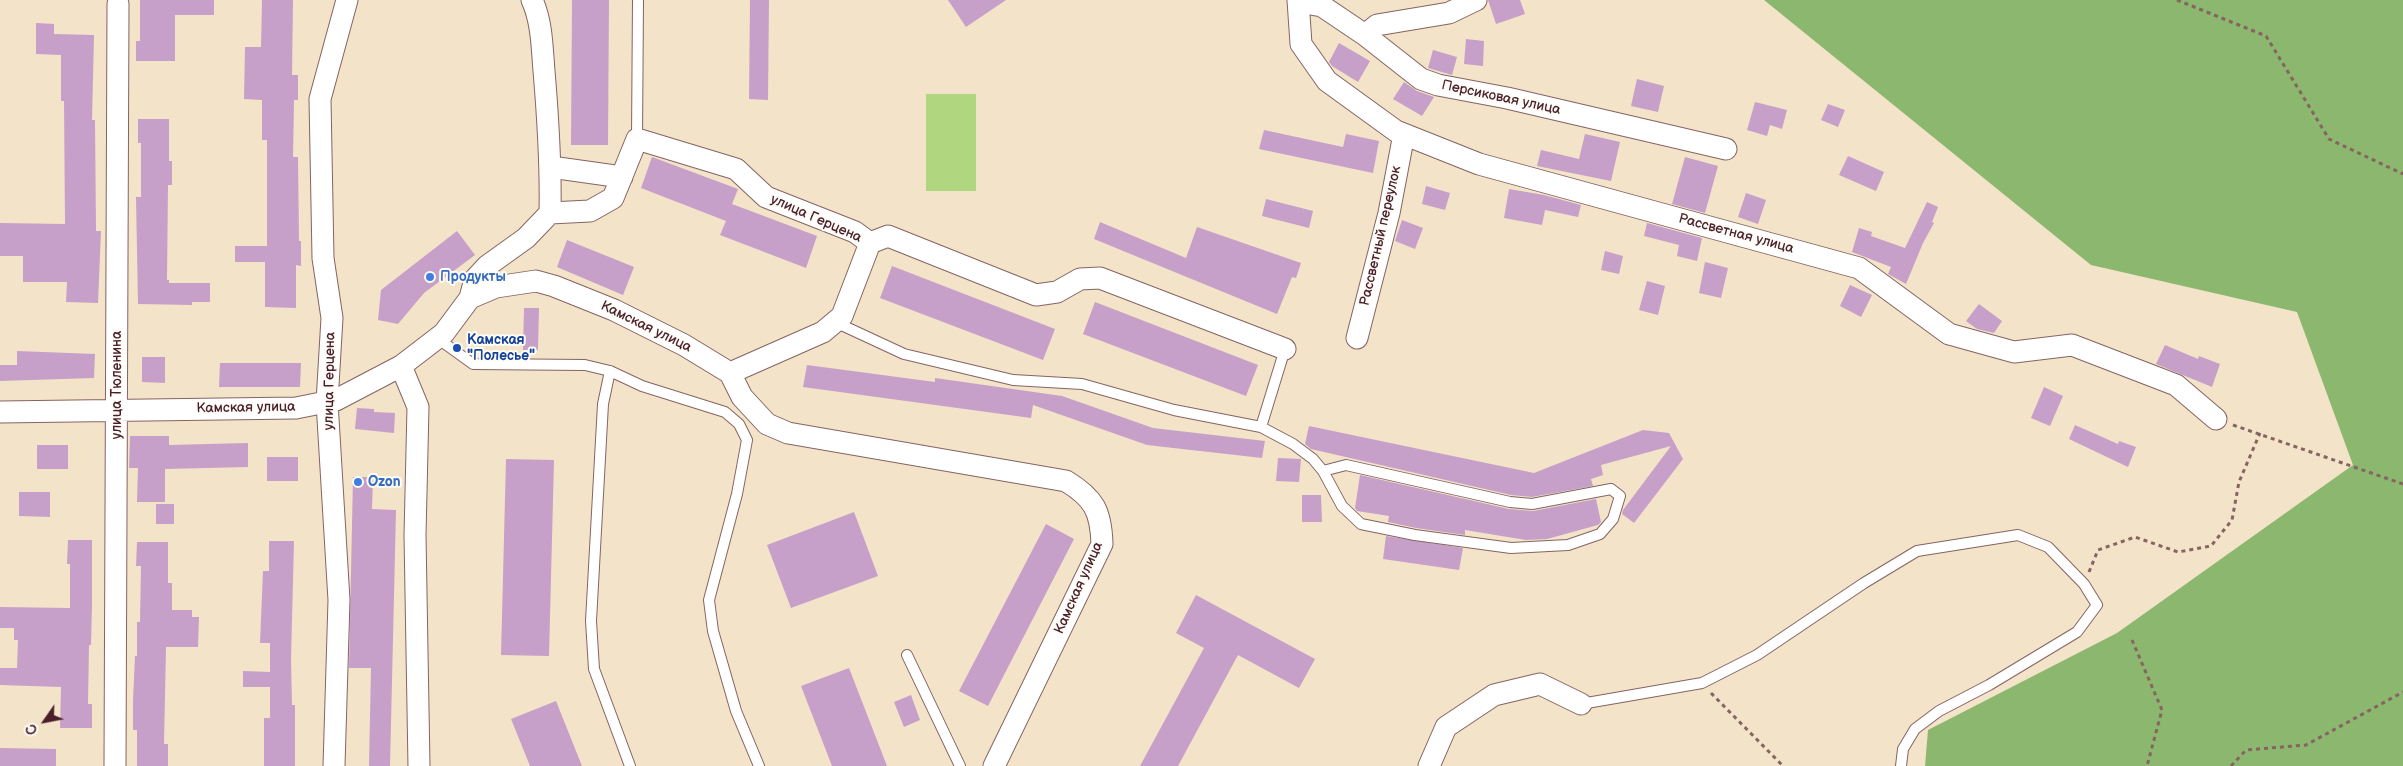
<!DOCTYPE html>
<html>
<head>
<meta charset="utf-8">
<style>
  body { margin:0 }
  #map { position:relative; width:2403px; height:766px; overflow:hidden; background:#f3e3c9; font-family:"Balsamiq Sans",sans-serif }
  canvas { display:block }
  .north { position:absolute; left:20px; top:696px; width:50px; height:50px; -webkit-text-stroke:4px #fdfcf7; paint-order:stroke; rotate:237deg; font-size:14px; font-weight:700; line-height:20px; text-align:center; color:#4a1f2b }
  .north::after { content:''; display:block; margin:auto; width:18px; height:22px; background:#4a1f2b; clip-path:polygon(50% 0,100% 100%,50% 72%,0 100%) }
</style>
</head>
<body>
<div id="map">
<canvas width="2403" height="766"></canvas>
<div class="north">С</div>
</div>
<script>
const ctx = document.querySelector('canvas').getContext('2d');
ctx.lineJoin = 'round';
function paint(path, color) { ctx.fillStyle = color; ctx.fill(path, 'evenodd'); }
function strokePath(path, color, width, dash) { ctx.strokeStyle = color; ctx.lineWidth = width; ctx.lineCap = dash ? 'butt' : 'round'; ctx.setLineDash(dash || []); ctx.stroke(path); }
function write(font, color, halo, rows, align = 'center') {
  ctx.font = font + ' "Balsamiq Sans",sans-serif'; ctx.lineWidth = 4; ctx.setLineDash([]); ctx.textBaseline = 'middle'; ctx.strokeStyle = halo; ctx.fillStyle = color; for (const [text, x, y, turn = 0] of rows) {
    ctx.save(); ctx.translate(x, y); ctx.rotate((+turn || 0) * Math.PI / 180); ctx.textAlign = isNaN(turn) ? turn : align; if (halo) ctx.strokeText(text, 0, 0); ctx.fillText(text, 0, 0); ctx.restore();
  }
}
paint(new Path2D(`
  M926 94H976V191H926Z`), '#b0d680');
paint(new Path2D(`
  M1764 0H2403V766H1925L1928 730 2117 633 2353 465 2297 312 2091 265Z`), '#8cb76e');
paint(new Path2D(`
  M140 0H214V15H175V61H136V41H140Z
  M262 0H293L292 75H298V100H294L293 157H298L299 241H301V266L296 265V308L265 307V262H235V246H267V140H262V100L244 99 245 47H261Z
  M572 0H609L608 145H571Z
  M750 0H769L768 100 749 99Z
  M948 0H1006L966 27Z
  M1488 0H1520L1525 14 1496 24Z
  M36 23 54 24V34L94 35 92 120H95L96 231H101L98 303 66 302 67 282H23V256H0V223L65 224 64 101H61V55L36 54Z
  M1466 39 1484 41 1483 66 1464 64Z
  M1339 43 1370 61 1358 82 1332 66 1329 62Z
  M1433 50 1457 57 1452 75 1428 68Z
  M1637 79 1664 86 1658 112 1631 106Z
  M1404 82 1417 91 1434 97 1422 116 1393 99Z
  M1755 102 1787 110 1782 129 1770 125 1767 136 1747 130Z
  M1828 104 1845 110 1838 127 1821 120Z
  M138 119H169V161H172V185H168L167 280H169V283H210V302H192V305L138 304 136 197H141V143H138Z
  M1264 130 1343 147 1346 134 1379 141 1373 173 1259 149Z
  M1585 134 1620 142 1611 181 1537 166 1541 150 1579 159Z
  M1848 156 1884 172 1876 191 1839 175Z
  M652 157 738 189 732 204 817 236 806 268 720 235 726 221 641 188Z
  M1685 157 1718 166 1705 213 1672 204Z
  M1426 186 1450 193 1445 210 1422 204Z
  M1509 189 1544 195 1581 205 1578 217 1545 210 1542 225 1504 218Z
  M1746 193 1766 200 1758 224 1738 217Z
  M1266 199 1313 211 1309 228 1262 216Z
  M1927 202 1938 207 1932 222 1934 223 1923 243 1906 284 1888 274 1891 267 1852 252 1859 228 1872 232 1871 236 1905 248Z
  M1402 220 1423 228 1415 249 1395 241Z
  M1100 222 1186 258 1197 227 1301 263 1296 278 1292 277 1277 314 1094 239Z
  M1647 223 1702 238 1697 261 1677 256 1679 245 1644 236Z
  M457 231 475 255 424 293 398 324 378 320 381 290Z
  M567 240 634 267 623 295 557 267Z
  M1605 251 1623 256 1619 274 1601 270Z
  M1705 262 1728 268 1721 298 1699 293Z
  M892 266 1055 329 1043 360 880 298Z
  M1647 281 1665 286 1658 315 1639 310Z
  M1850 285 1872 295 1861 317 1840 306Z
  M1095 302 1258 365 1246 396 1083 334Z
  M1979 304 2002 321 1994 333 1977 329 1966 321Z
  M524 308H539L538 350H523Z
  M2165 345 2198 359 2199 356 2220 364 2212 387 2156 364Z
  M17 351 95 354 94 378 0 381V365H17Z
  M142 357H165V383L142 382Z
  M220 363H301L300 387H219Z
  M807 365 935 382V378L1062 396 1153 428 1265 441 1262 458 1147 445 1033 405 1031 418 803 387Z
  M2044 387 2063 396 2050 426 2031 418Z
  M357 408 374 409V412L395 413 394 433 355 429Z
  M2075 425 2118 444 2119 441 2136 447 2128 467 2069 439Z
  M1309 426 1534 473 1643 430 1669 433 1683 459 1634 523 1622 514 1623 510 1671 446 1601 465 1603 475 1591 479 1593 486 1532 497 1511 495 1311 449 1305 444Z
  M130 436H169V445L248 443V467L165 469V502H137L138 468H129Z
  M37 445H68V469H37Z
  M267 457H298V481H267Z
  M1278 458 1301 459 1299 482 1276 481Z
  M506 459 554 460 549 656 501 655Z
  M1360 475 1509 509 1533 511 1596 499 1601 522 1598 525 1547 539 1526 540 1465 530V535L1416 528 1388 522 1389 516 1357 511 1355 508Z
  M353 477H373L372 509 396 510 390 766H369L371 668H349Z
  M19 492H50V517L19 516Z
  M1302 495H1321L1322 522H1302Z
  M156 504H174V524H156Z
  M854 512 878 576 791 608 767 545Z
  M1046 524 1074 539 988 706 959 691Z
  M1386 536 1463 548 1459 570 1383 559Z
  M68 540H92V604L91 645H89L88 704H92V728H60L61 687 0 685V668H17L18 640H14V628H0V607L70 608V564H67Z
  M269 541H294L291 659 292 705H295V766H264V718H270V687H243V671L270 672V643H260L263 571H269Z
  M137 542H168V583H172V610H192V617H199L198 647H166L164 744H168V766H137V730H133V700L135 656H137V622H140L141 566H136Z
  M1196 595 1315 659 1299 688 1238 655 1178 766H1140L1204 648 1176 633Z
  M849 668 887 766H832L801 686Z
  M911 695 920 720 904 727 894 702Z
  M556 701 582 766H530L511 719Z
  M0 748 56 749V766H0Z`), '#c6a0c8');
const service = new Path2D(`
  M637 139 638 0
  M835 322 904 354 1013 380 1082 384 1174 410 1261 427 1293 444 1313 459 1323 471 1342 506 1361 524 1415 535 1511 548 1568 545 1600 534 1613 519 1620 496 1611 489 1532 504 1510 502 1346 465 1323 471
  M437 338 473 364 585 365 610 371 642 386 725 412 739 424 747 440 737 494 709 600 713 631 736 711 759 766
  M610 371 603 404 591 621 594 669 630 766
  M1261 427 1285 349
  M907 655 960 766
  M1581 704 1702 683 1757 655 1864 583 1917 551 2018 535 2048 547 2084 584 2097 605 2077 632 1989 685 1939 711 1915 729 1903 749 1901 766`);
const minor = new Path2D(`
  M1298 0 1301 44 1327 81 1396 131 1479 164 1859 268 1949 334 2014 352 2072 345 2176 385 2216 419
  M1298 2 1322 6 1365 35 1421 79 1438 85 1507 98 1726 149
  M1365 35 1377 25 1449 13 1476 0
  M551 167 622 177
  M550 213 590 211 613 198 637 139 736 169 766 197 855 232 870 243
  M470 298 475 279 487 266 526 238 550 213C551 165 548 118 544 71 542 47 542 22 532 0
  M1357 338 1389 213 1404 134
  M401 366 418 407 415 535 419 766
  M730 373 823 332 842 316 870 243 888 236 1036 295 1057 292 1080 279 1100 278 1285 349
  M0 412 296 408 336 400 401 366 444 333 470 298 496 287 536 281 554 286 614 310 684 345 730 373 742 397 767 424 788 433 1066 481C1094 498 1101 511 1102 544L994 766
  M115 766 118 4
  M334 766 339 600 327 402 332 318 323 258 320 99 347 0
  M1429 766 1446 727 1494 695 1540 684 1581 704`);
strokePath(service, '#856462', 12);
strokePath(minor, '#856462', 23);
strokePath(new Path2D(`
  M2177 0 2266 36 2329 139 2403 174
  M2233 425 2403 484
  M2089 572 2098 550 2135 537 2178 552 2211 546 2232 520 2239 482 2260 433
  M2132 640 2162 710 2147 766
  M1711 693 1783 766
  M2231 766 2246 750 2306 745 2403 692`), '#856462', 3, [4, 4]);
strokePath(service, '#fff', 10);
strokePath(minor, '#fff', 21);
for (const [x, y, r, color] of [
  [430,277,5,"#3f7fe0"],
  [457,348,5,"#1a4fb4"],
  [358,482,5,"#3f7fe0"]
]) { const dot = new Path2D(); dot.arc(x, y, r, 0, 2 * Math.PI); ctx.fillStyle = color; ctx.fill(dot); strokePath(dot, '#fdfcf7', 2); }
write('14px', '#4a1f2b', '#fdfcf7', [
  ["Персиковая улица",1501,98,12],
  ["улица Герцена",816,219,24],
  ["Рассветная улица",1736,234,15],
  ["Рассветный переулок",1381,236,-77],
  ["Камская улица",646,327,26],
  ["улица Герцена",330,381,-89],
  ["улица Тюленина",117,385,-90],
  ["Камская улица",246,408,-1],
  ["Камская улица",1079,588,-66]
]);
write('bold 14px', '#366cbe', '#fdfcf7', [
  ["Продукты",440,277],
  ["Ozon",368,482]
], 'left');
write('bold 14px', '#164399', '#fdfcf7', [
  ["Камская",467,340],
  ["\"Полесье\"",467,356]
], 'left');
</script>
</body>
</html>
